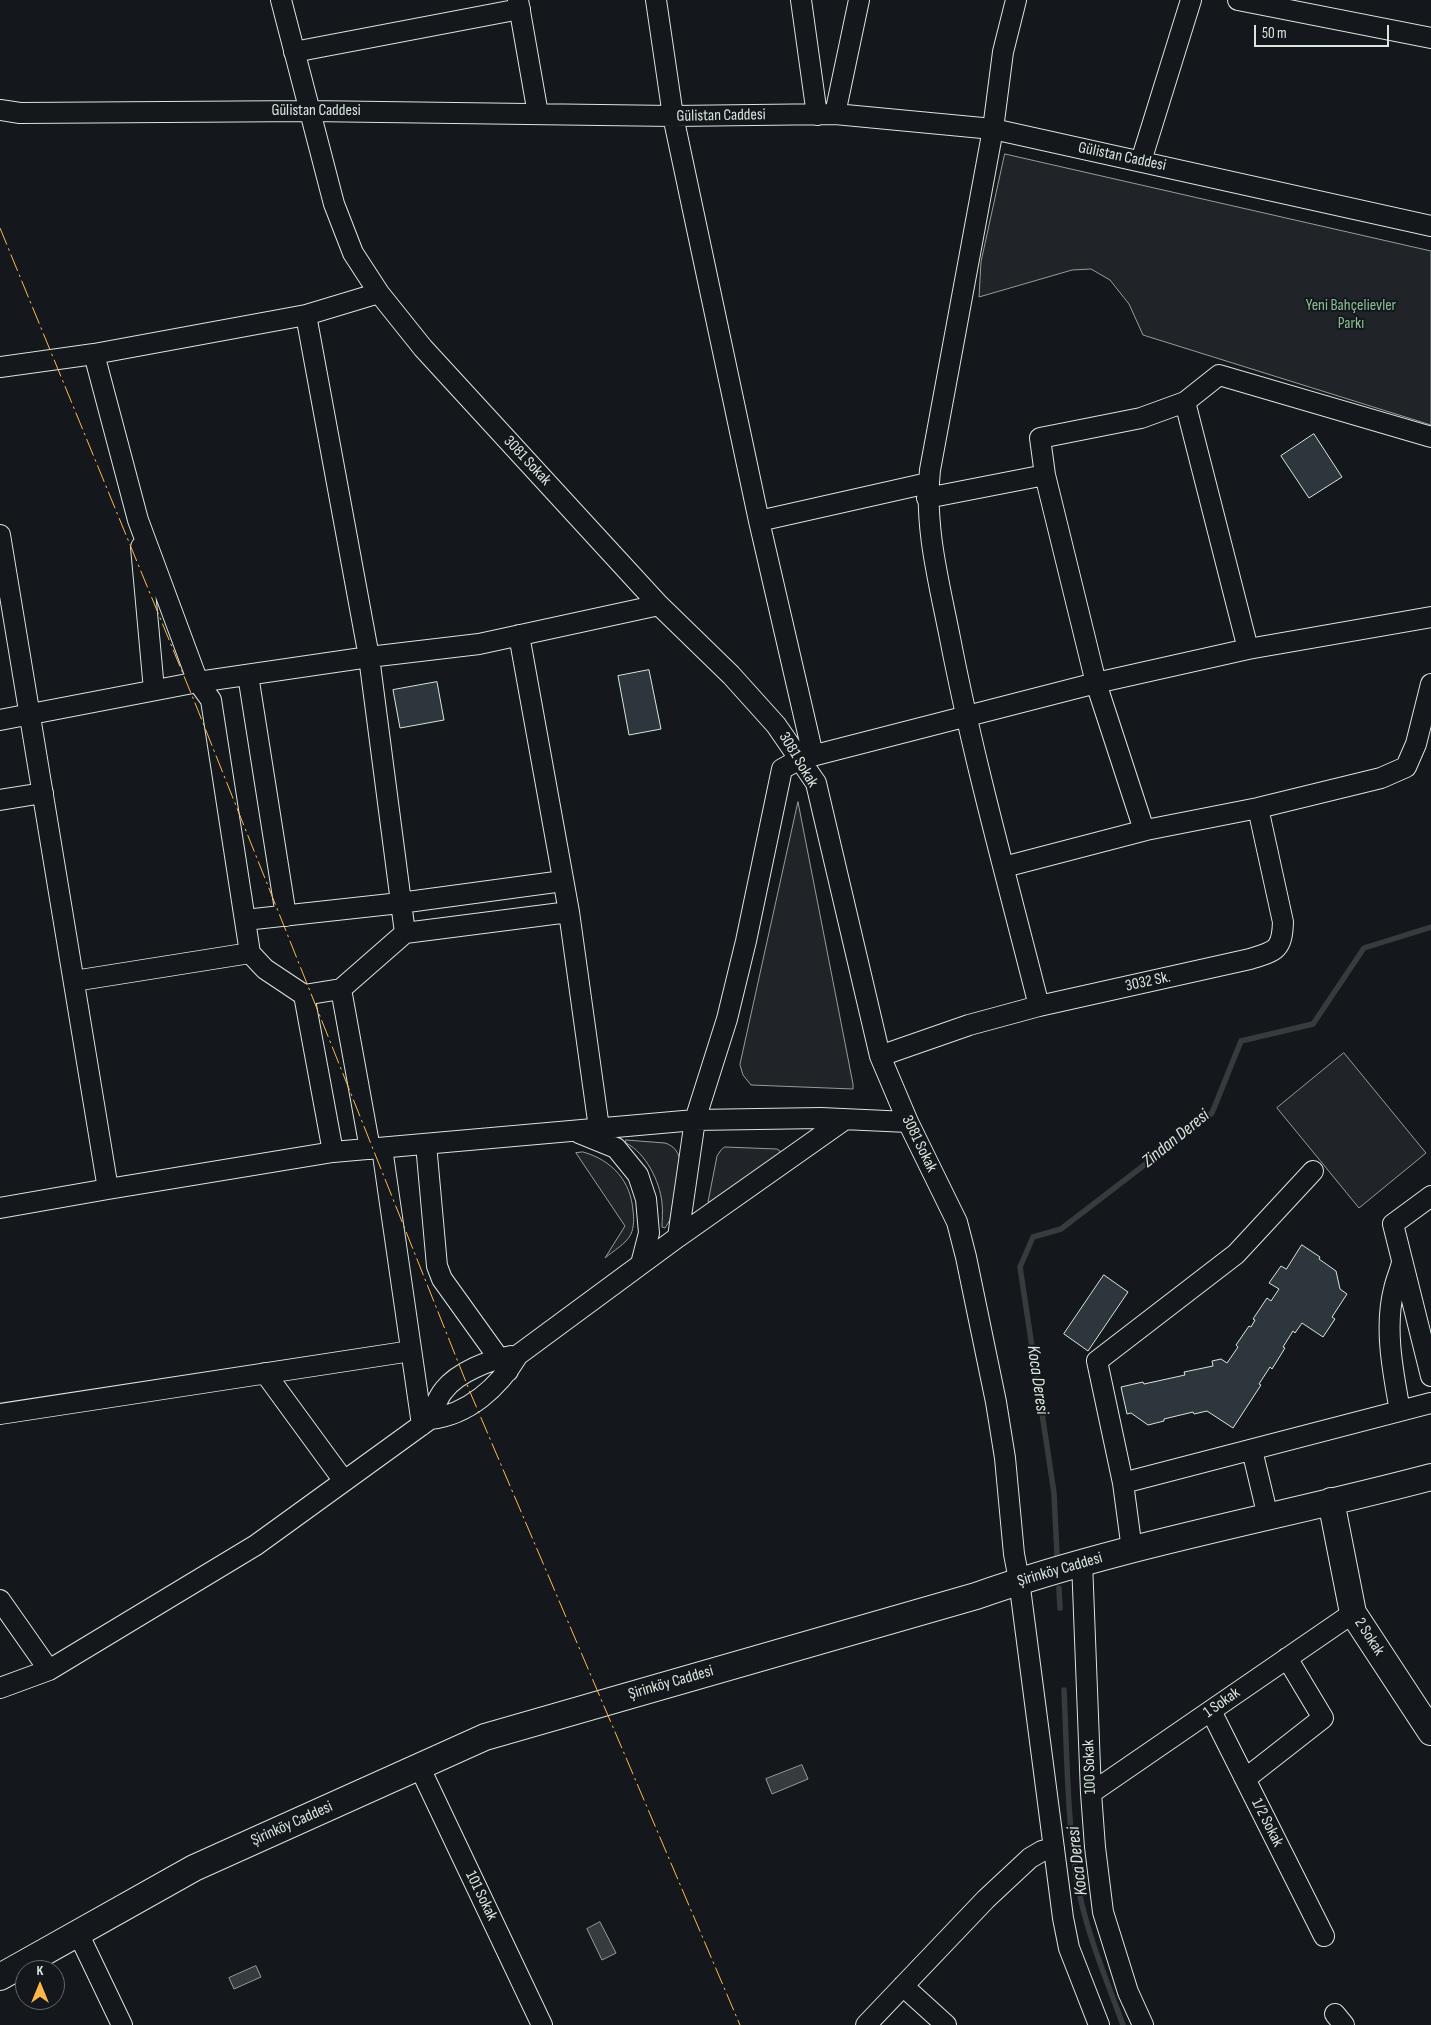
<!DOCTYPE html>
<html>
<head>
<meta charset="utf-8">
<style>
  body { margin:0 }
  #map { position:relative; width:1431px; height:2025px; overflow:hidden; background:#14181c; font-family:"Sofia Sans Condensed",sans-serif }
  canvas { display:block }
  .north { position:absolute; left:15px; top:1960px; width:50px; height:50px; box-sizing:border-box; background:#14181c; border:1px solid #626a69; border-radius:50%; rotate:0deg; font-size:14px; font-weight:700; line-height:20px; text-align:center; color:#d8e6dc }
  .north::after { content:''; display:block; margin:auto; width:18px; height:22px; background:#ffb74d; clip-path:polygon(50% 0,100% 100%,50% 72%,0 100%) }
  .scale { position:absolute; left:1254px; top:25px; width:135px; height:22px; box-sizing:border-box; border:2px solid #d8e6dc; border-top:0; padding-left:6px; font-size:15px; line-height:18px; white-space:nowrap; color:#d8e6dc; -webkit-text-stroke:4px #14181c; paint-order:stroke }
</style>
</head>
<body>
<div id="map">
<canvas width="1431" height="2025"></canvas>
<div class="north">K</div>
<div class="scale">50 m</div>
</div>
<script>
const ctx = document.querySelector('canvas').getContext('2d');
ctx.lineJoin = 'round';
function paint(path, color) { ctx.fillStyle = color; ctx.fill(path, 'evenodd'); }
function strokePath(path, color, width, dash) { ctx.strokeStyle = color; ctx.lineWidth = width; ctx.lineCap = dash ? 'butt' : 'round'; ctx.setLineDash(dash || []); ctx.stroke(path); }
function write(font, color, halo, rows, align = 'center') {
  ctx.font = font + ' "Sofia Sans Condensed",sans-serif'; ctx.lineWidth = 4; ctx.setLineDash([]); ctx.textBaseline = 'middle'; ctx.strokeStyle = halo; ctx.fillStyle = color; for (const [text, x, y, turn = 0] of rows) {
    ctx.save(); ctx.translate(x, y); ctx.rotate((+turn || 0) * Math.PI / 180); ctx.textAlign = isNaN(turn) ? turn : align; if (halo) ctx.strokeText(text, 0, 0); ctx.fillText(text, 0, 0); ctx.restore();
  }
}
const green = new Path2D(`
  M1005 154 1431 251V425L1143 335 1129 304 1110 280 1091 269 1072 270 979 297 981 262Z
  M798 802 853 1084V1089L751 1085 743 1075 740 1065Z
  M1344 1053 1426 1153 1359 1208 1277 1108Z
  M626 1140 665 1143C675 1146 680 1154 680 1164L670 1220 665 1228 662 1227C662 1220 663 1211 662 1203 660 1182 646 1153 626 1143Z
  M725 1147 777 1149 780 1151V1153L713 1202H708L717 1156 721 1150Z
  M583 1152C612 1160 631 1181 633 1211 634 1218 634 1227 631 1234 626 1244 613 1251 605 1258L625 1226 576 1153Z`);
paint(green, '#202428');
strokePath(green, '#939e99', 1);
const water = new Path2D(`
  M802 1765 808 1779 772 1794 766 1779Z
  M600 1922 616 1953 602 1960 587 1929Z
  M256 1966 261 1977 234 1989 229 1978Z`);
paint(water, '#363b3e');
strokePath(water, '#939e99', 1);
strokePath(new Path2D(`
  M1057 1555 1054 1493 1020 1267 1033 1237 1061 1229 1212 1113 1241 1041 1313 1024 1364 948 1431 927
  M1059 1588 1060 1608
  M1064 1690C1067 1753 1067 1818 1077 1880 1085 1930 1106 1978 1123 2025`), '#363b3e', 5.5);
const building = new Path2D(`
  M1314 434 1342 477 1309 498 1281 456Z
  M649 670 661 729 629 735 618 676Z
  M437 682 444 720 400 728 393 690Z
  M1302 1245 1320 1257 1319 1259 1336 1271 1340 1289 1347 1294 1332 1317 1335 1319 1323 1337 1302 1323 1295 1333 1293 1331 1283 1347 1285 1348 1272 1369 1270 1367 1259 1384 1261 1385 1233 1428 1207 1411 1194 1414 1193 1412 1164 1419V1421L1148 1425 1131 1413 1127 1414 1121 1387 1143 1382 1144 1384 1185 1375 1184 1372 1213 1366 1212 1361 1221 1359 1227 1363 1238 1347 1236 1345 1249 1326 1251 1327 1255 1320 1253 1319 1267 1298 1271 1301 1279 1289 1269 1283 1281 1266 1286 1269Z
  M1104 1275 1128 1292 1088 1351 1064 1334Z`);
paint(building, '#2c363c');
strokePath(building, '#d8e6dc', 1);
const minor = new Path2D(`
  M281 0 334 204 353 253 379 293 423 348 659 605 731 675 776 725 816 783 880 1056 908 1122 957 1222 966 1257 996 1402 1005 1458 1014 1554 1019 1580 1063 1918 1069 1948 1099 2025
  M518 0 538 114
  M656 0 673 116 759 521 813 755
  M801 0 817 115
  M1016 0 1003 52 993 129 930 470C924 527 939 582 950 638 974 762 1008 883 1039 1006
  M1238 0 1431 38
  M294 52 520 9
  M0 110 20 113 309 111 673 116 835 114 993 129 1431 226
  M835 114 859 0
  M1141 161 1191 0
  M306 315 369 657 405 933
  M0 367 94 354 306 315 379 293
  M1185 402 1248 649
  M1045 475 1096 683 1143 827 1146 830
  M927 498 1045 475 1040 438 1141 418 1185 402 1219 375 1431 437
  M759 521 928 483
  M0 535 108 1189
  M141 547 154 690
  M519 635 569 912
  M248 675 286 916
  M0 720 198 682 369 657 479 644 659 605
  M0 800 43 793
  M1004 867 1146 830 1258 808 1381 778 1406 767 1416 744 1431 684
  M245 920 400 903 563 881
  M250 953 265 969 304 995 333 1152
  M74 981 250 953 211 700 198 682 138 520 94 354
  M304 995 341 989
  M880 1056 969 1025 1039 1006 1250 959C1276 951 1282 950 1283 922L1258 808
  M579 1133 616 1148 638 1175 646 1199 649 1233 641 1264
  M426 1144 437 1266 442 1279 508 1371
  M382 1148 422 1425
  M370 1149 341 989 405 933 569 912 599 1128
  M1431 1196 1393 1224 1431 1376
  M0 1208 108 1189 333 1152 695 1120 821 1118 908 1122
  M678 1237 844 1120
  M265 1373 344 1481
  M1400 1411C1393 1372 1384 1328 1394 1289 1396 1280 1400 1271 1402 1263
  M0 1414 411 1351
  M430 1419C434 1409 437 1398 444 1390 458 1372 489 1360 511 1356
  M1252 1450 1268 1517
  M1123 1483 1431 1403
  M1132 1550 1123 1483 1097 1361 1236 1254 1313 1171
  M1082 1562 1091 1793 1095 1847 1103 1912 1128 1992 1143 2025
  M0 1600 49 1670
  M0 1688 49 1670 256 1545 430 1419C468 1415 499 1387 518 1355L678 1237 695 1120 727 1019 746 941 782 769 800 759 1096 683 1248 649 1431 617
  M1211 1711 1324 1936
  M419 1766 542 2025
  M1245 1779 1323 1718 1287 1658
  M1091 1793 1353 1613
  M78 1933 122 2025
  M903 1986 946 2025
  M1335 2014 1344 2025
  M866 2025 986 1899 1030 1858 1042 1851 1054 1848`);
const major = new Path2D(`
  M1331 1501 1353 1613 1431 1732
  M0 1977 194 1868 485 1737 976 1596C1124 1544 1280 1517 1431 1477`);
strokePath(minor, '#d8e6dc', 22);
strokePath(major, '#d8e6dc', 28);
strokePath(minor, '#14181c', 20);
strokePath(major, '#14181c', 26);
strokePath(new Path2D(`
  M0 228 195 703 470 1392 740 2025`), '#ffb74d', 1, [18, 4, 2.5, 4]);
write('16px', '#d8e6dc', '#14181c', [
  ["Gülistan Caddesi",316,111],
  ["Gülistan Caddesi",721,116,-1],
  ["Gülistan Caddesi",1122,157,12],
  ["3081 Sokak",527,461,47],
  ["3081 Sokak",798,760,59],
  ["3032 Sk.",1148,982,-12],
  ["3081 Sokak",919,1144,64],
  ["Şirinköy Caddesi",1060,1570,-16],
  ["2 Sokak",1369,1637,57],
  ["Şirinköy Caddesi",671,1683,-16],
  ["1 Sokak",1222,1703,-35],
  ["100 Sokak",1090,1767,-92],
  ["1/2 Sokak",1267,1823,63],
  ["Şirinköy Caddesi",292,1824,-24],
  ["101 Sokak",481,1896,64]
]);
write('16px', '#8ac095', '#14181c', [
  ["Yeni Bahçelievler",1351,306],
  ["Parkı",1351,324]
]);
write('italic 18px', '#d8e6dc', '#14181c', [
  ["Zindan Deresi",1176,1139,-39],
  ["Koca Deresi",1037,1380,82],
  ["Koca Deresi",1078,1861,-97]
]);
</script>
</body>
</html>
